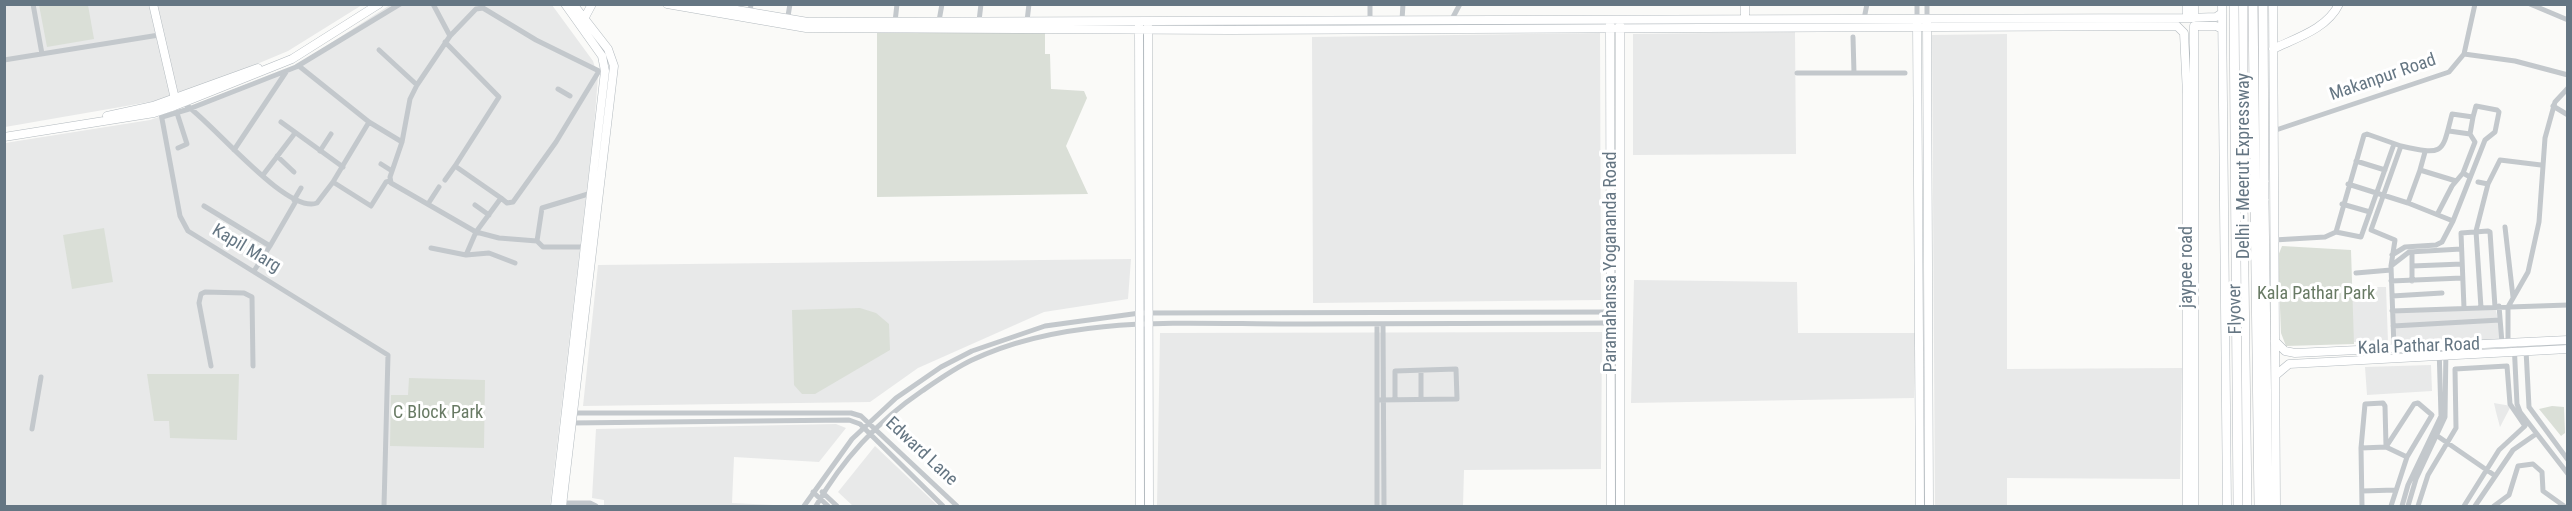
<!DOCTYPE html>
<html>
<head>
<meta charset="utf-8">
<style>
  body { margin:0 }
  #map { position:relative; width:2572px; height:511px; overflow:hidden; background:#fafaf8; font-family:"Roboto Condensed",sans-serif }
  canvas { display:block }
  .frame { position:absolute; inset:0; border:6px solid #657683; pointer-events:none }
</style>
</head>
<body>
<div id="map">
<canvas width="2572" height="511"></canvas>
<div class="frame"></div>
</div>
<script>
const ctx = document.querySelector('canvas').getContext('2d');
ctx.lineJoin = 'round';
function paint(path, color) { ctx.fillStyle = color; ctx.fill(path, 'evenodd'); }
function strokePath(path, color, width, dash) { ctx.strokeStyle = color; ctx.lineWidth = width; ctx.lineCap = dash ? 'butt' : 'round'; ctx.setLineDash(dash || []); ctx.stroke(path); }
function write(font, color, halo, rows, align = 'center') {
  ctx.font = font + ' "Roboto Condensed",sans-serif'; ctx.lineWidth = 6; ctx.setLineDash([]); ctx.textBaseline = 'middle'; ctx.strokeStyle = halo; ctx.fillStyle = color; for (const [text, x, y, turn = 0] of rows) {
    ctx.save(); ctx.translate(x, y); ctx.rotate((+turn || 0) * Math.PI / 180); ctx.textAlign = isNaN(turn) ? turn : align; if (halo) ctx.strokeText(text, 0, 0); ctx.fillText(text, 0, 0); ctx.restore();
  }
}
paint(new Path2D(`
  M5 5H362L288 51 233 74 155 101 5 127Z
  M390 5H552L593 61 598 77 594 127 550 506H5V143L150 120 171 113 295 66Z
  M1795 32 1796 154 1633 155V34Z
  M1600 33 1601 300 1313 303 1312 37Z
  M2007 34V369L2182 368 2180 479 2007 478V506H1935L1932 35Z
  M1131 259 1128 299 1044 312 918 368 870 402 583 406 598 265Z
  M1634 280 1797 282 1798 333H1915L1914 398 1631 403Z
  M2350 287H2386L2388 342H2351Z
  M2495 307 2504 343 2394 348 2392 311Z
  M1602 332 1601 469 1464 470 1463 506H1157L1160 333Z
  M2431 365 2432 391 2367 395 2365 367Z
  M2494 403 2511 406 2500 427 2496 412Z
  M836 424 846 428 819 462 734 457 732 503 794 506H604V500L592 498 596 429Z
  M875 446 938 506H853L838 492Z`), '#e8e9e9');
paint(new Path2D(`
  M39 5H88L94 39 47 47Z
  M877 33H1045V54H1050L1051 89 1084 91 1087 98 1066 146 1088 194 877 197Z
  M104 228 113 282 72 289 63 235Z
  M2282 246 2351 250 2354 344 2286 346 2281 333 2278 256Z
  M860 308 876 313 889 324 890 350 815 394H802L794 385 792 310Z
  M147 374H239L237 440 170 438 169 421H154Z
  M409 378 485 380 484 448 390 446 391 395H408Z
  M2552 406 2564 407 2565 433 2561 436 2539 409Z`), '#dadfd7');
const secondary = new Path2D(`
  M153 4 175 99
  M667 4 806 28 1230 30 2177 26 2184 33 2187 94V506
  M701 4 808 22 2187 18 2216 17 2222 13
  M2222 4 2227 506
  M2273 4 2276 506
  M2187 18V4
  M2194 18V4
  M584 19 592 4
  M1745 19V4
  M1917 22 1920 506
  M1927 23 1929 506
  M1139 25 1140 506
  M1610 25 1611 506
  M1148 26 1149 506
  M2273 49C2296 38 2327 29 2339 4
  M107 116 153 106 258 68
  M4 137 154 113 172 107 292 59 379 4
  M2275 341 2285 351 2295 353 2568 340
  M2276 375 2289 364 2568 349
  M555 506 605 71 602 56 565 4
  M562 506 614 66 608 49 573 4
  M1620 506V26
  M2194 506V26H2216L2222 29`);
const highway = new Path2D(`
  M2253 4 2255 182
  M2263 4 2264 182
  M2243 182V4
  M2255 199 2259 506
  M2264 199 2268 506
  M2243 200 2247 506`);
strokePath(secondary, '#b3babf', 9);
strokePath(highway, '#b4b9bd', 10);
strokePath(new Path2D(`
  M33 4 42 54
  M433 4 450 36 417 85 410 99 402 142 390 177 391 183 476 232 499 238 537 241 543 247H585
  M1370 4V20
  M2530 4 2568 20
  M750 13 751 4
  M1452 19 1460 4
  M1864 19 1867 4
  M1917 19V4
  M1927 19V4
  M1402 20 1403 4
  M939 21 942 4
  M979 21 981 4
  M1027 21 1029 4
  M787 22 790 4
  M895 22 897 4
  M450 36 476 9 483 8 536 40 599 71
  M1853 37 1854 73
  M445 42 499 97 455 166 501 198
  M379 50 417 85
  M2464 54 2515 61 2568 75
  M4 60 159 35
  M299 66 369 122 402 142
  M1797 73H1905
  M558 89 570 96
  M182 102C209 118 286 215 317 203L333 182 369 122
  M2553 106 2568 115
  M160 108 180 216 188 231 388 355 384 506
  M177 113 187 144 178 148
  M162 117 189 109 296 67 400 4
  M281 122 343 167
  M2273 131 2449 72 2464 54 2475 4
  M2449 131 2470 134 2473 117
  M2394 144 2361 237 2336 232 2364 135 2367 134 2401 146
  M234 150 286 72
  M320 151 331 134
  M2425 152 2420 170 2456 181
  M277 156 294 172
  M2356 161 2385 170
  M381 164 392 171
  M2463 173 2475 142 2470 134
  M263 175 295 133
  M445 180 455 166
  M333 182 371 206 386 182 390 181
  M2478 182 2488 184 2500 160 2541 165
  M2348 184 2408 203 2453 221
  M294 200 301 188
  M2408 203 2420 170
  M428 204 439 187
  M2342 204 2370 212
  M475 205 489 215
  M204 206 270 246 254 271
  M2438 213 2452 186 2463 173 2470 177
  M2505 227 2513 297
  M2274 240 2325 237 2336 232
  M537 241 542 208 598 191
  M270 246 296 201
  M431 248 466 255 489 253 515 263
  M2412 252V281
  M466 255 476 232 501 198 507 203 513 202 556 142 599 71H606
  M2392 255 2405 247 2436 245 2442 242 2453 221 2485 140 2495 132 2499 112 2497 110 2476 106 2473 117 2452 114C2442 153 2445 156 2401 146L2371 230 2395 240 2391 266 2394 348
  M2391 266 2409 252 2461 249
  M2412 266 2462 264
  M2356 273 2391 270
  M2391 281 2462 278
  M2392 296 2442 293
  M2499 306 2502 343
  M2464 308 2461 233 2488 231 2490 232 2495 307
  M2481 308 2476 231 2488 184
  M2392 311 2568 305
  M1377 324V506
  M1383 324 1384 506
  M2393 326 2500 320
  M2514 342 2517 404 2520 412 2568 474
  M2508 345V307L2528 272 2539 222 2545 138 2555 102 2568 88
  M2526 350 2529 407 2568 460
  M211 366 199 303 201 294 205 292 244 293 252 297 253 366
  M1421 399V371
  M1377 400 1457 399 1456 369 1395 371V400
  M572 413H851L861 416 957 506
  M570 423 849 420 860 424 943 506
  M32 429 41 377
  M2436 435 2494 475
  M2386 447 2414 404 2418 403 2432 415 2407 457 2391 506
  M2361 448 2386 447 2407 457
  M2362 491 2395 490
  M813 492 828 506
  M822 492 837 506
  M562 503H590L596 506
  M804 506 852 439 896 398 941 367 972 351 1045 326 1140 313 1620 312
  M816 506C842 460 878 421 922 391 938 380 955 368 972 360 1073 312 1195 325 1303 324 1406 324 1509 324 1612 323
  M2362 506 2361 448 2365 404 2383 403 2385 406 2386 446
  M2402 506 2408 485 2441 416 2439 346
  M2408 506 2416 479 2445 417 2446 346
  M2418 506 2428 475 2456 428 2455 369 2507 366 2510 404 2525 426 2499 450 2464 506
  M2475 506 2513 450 2536 434
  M2494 506 2509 495 2518 466 2533 464 2542 472 2543 491 2564 506`), '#c3c8cc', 5);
strokePath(secondary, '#fff', 8);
strokePath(highway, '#fff', 9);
const highwayBridge = new Path2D(`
  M2234 4 2238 506
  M2243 182V200
  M2255 182V199
  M2264 182V199`);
strokePath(highwayBridge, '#b4b9bd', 10, []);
strokePath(highwayBridge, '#fff', 9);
write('18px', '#657683', '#fff', [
  ["Makanpur Road",2383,78,-19],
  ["Delhi - Meerut Expressway",2244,166,-90],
  ["Kapil Marg",246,249,31],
  ["Paramahansa Yogananda Road",1611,262,-90],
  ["jaypee road",2187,267,-90],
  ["Flyover",2236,309,-91],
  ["Kala Pathar Road",2419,347,-2],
  ["Edward Lane",921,452,43]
]);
write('18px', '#687a64', '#fff', [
  ["Kala Pathar Park",2316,294],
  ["C Block Park",438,413]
]);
</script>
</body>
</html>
